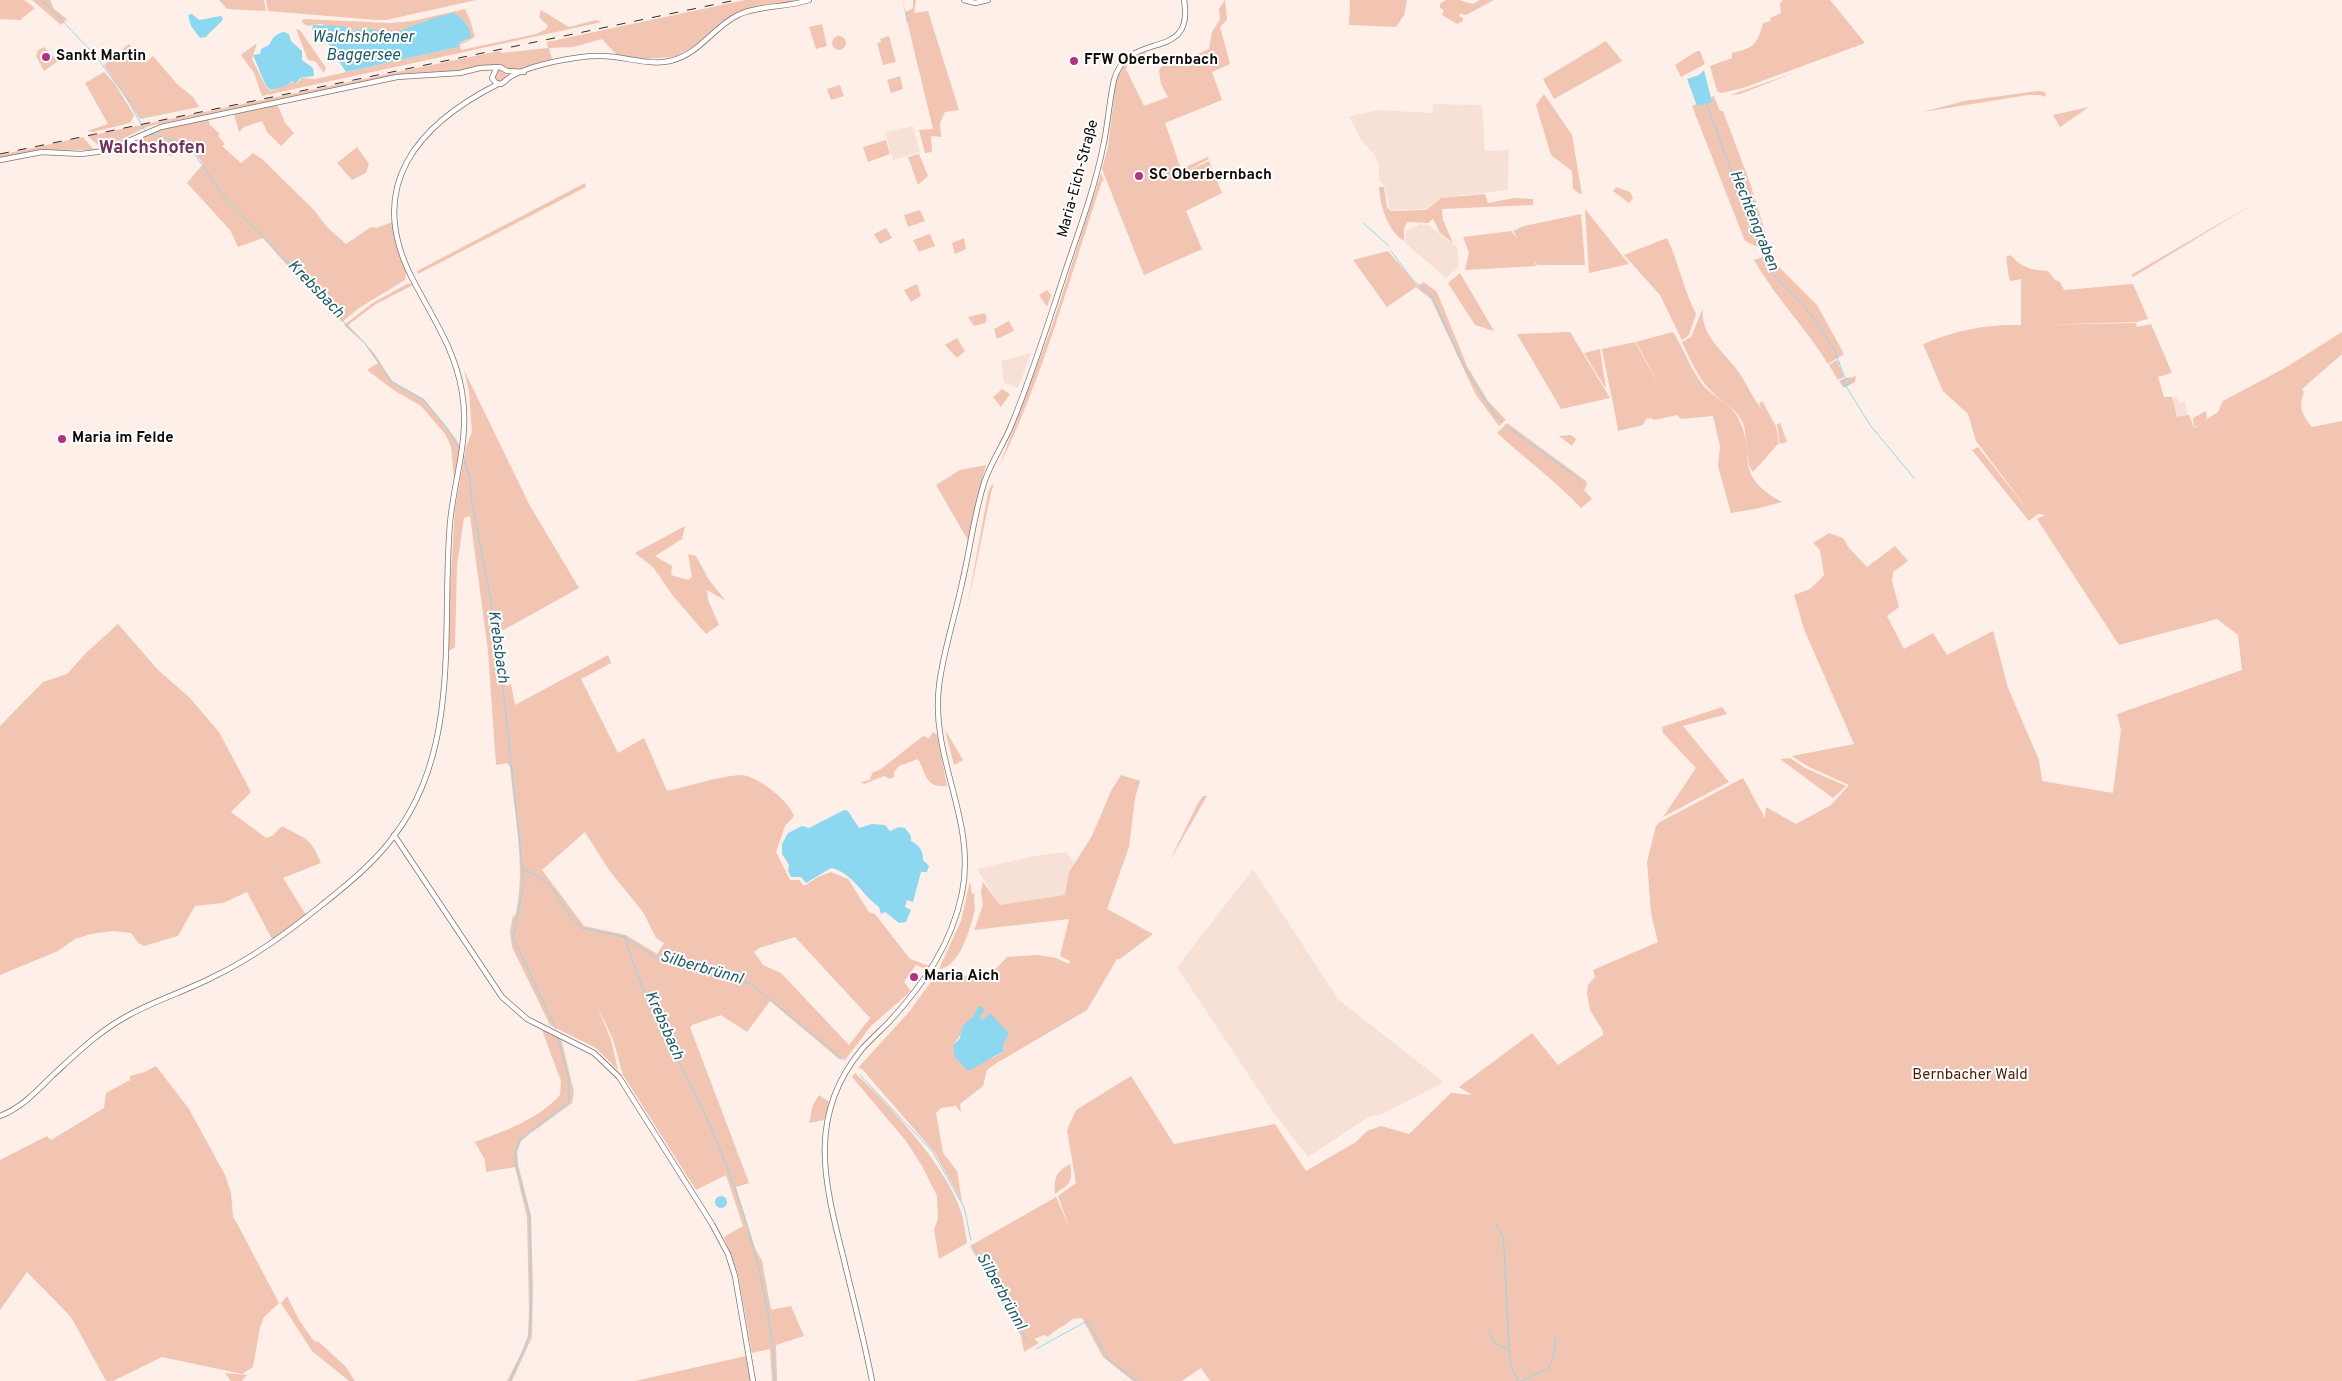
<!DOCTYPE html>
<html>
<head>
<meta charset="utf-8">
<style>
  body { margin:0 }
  canvas { display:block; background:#ffefe9 }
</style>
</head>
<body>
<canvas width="2342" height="1381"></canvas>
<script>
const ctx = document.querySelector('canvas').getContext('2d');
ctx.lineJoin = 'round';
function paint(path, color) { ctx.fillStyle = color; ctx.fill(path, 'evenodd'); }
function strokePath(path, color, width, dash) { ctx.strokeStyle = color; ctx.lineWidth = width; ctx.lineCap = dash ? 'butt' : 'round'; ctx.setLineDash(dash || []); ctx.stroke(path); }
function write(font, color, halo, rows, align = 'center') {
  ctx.font = font + ' Overpass,sans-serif'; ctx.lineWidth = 4; ctx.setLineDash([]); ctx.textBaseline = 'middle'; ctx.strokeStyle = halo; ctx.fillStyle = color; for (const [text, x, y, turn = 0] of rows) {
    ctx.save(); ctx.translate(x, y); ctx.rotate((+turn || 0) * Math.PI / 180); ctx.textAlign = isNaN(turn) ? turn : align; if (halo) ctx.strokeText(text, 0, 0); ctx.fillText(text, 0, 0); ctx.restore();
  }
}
paint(new Path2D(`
  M1433 104 1482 105 1485 151 1509 150 1508 190 1441 198 1425 209 1390 210 1385 187 1379 180V166L1374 154 1361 140 1349 116 1379 110 1432 113Z
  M913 126 920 152 893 160 885 132Z
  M1420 224 1428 225 1457 247 1459 266 1446 278 1405 243 1406 231Z
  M1031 353 1018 388 1004 383 1001 361Z
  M2177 397 2179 403 2185 401 2188 417 2177 420 2169 398Z
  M1066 852 1074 863 1069 872 1066 895 1063 897 1000 905 977 869 1034 856Z
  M1253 869 1339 1000 1444 1082 1383 1114 1368 1117 1308 1157 1273 1112 1177 967Z`), '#f7e1d7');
paint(new Path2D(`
  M0 0H24L35 8 20 20 0 19Z
  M32 0H50L54 9 67 19 61 25Z
  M219 0H264L266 11 227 9Z
  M266 0H476L386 20H376L268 11Z
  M745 0H801L738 13 722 22 696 46 674 57 645 59 617 55 602 39 573 47 549 48 552 59 511 71 502 66H479L460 71 410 73 158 124 147 127 102 149 88 136 499 51 501 53 548 48 547 42Z
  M902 0 906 12 913 8V0H916L914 13 928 11 959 110 945 112 940 123 941 137 931 136 932 152 925 153 919 130 933 129Z
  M1225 0 1227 20 1220 27 1230 64 1212 72 1222 100 1165 123 1181 169 1208 157 1209 159 1185 172 1209 161 1222 193 1186 211 1202 249 1144 275 1102 169 1108 147 1116 82 1122 66 1130 58 1145 52 1146 55 1128 64 1126 69 1144 106 1168 97 1161 84 1159 70 1162 66H1169L1209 49 1212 32 1220 19 1219 9Z
  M1350 0H1407L1404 15 1396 27 1349 25Z
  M1446 0H1459L1473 4 1480 0H1494L1466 15 1460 14 1459 16 1463 18V21L1457 24 1442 15 1444 10 1440 8V4Z
  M1783 0H1830L1865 43 1743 88 1721 93 1717 91 1710 66 1732 58V53C1754 48 1757 45 1763 23L1771 21 1770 18 1781 13 1780 3Z
  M465 9 470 20 475 37 460 45 461 50 536 34 545 30 548 26 539 17 541 10 569 27 596 20 602 22 262 96 254 73 241 55 257 43 252 59 266 87 271 91 293 82 297 84 301 78 315 79 458 47 459 43 467 40 427 20 387 38 366 28 354 31 343 26 331 28 321 24 307 26 302 22 303 19 390 23 413 21Z
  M822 24 827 46 816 49 809 27Z
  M296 29 300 30 326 68 324 73 315 61 308 60Z
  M889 36 896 62 883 65 877 43 881 42 880 39Z
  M832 43a7 7 0 1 1 14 0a7 7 0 1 1-14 0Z
  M1606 41 1622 61 1554 99 1543 79Z
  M129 44 146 62 153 56 177 84 193 97 199 107 140 119 104 65Z
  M44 47 58 61 44 71 36 56 38 50Z
  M1697 51H1700L1705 64 1681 77 1675 65Z
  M494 76a6 6 0 1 1 12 0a6 6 0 1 1-12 0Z
  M104 72 115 84 134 115 130 123 93 132 87 131 108 124 85 83Z
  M1794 73 1740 94 1730 95Z
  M900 76 903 89 891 93 887 80Z
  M840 85 844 96 831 100 827 89Z
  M2038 91 2045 92 2046 97 2040 95H2028L1923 112 1964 101Z
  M1544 94 1572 135 1582 195 1573 189 1572 171 1551 155 1536 105Z
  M1714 96 1720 111H1723L1750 183 1771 251 1770 253 1745 241 1692 106Z
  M276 105 279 108 285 123 294 133 281 146 267 132 262 121 244 127 239 132 234 114Z
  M2089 107 2060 127 2053 115Z
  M208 119 210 125 220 134 218 136 225 144 222 146 241 163 253 153 262 159 314 210 327 227 346 244 371 227 377 228 392 222 406 274 405 280 359 308 342 322 317 292 284 262 263 238 238 247 230 230 187 183 203 164 189 145 182 141 171 156 138 139 155 131Z
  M83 137 94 150H41L0 158V155Z
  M886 140 890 154 868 162 863 147Z
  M357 147 369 164 366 173 352 180 337 163Z
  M919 154 928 176 918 185 908 157Z
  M1101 173 1104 181H1102C1070 277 1043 377 999 467L1053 323Z
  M585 183 586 187 418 274 417 271Z
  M1379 187H1384L1387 207 1391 211 1426 210 1441 198 1485 194 1488 203 1514 198 1533 199V205L1442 209 1443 220 1453 243 1440 233 1433 219 1428 223 1407 222 1404 229V241C1388 232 1380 205 1379 187Z
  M1616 187 1630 192 1633 198 1629 203 1613 191Z
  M2260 200 2133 277 2131 275Z
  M1585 209 1629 264 1589 273Z
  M920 210 925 221 908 227 904 215Z
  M1581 214 1585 265H1537L1534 260 1536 266 1465 270 1469 253 1463 237 1511 231 1518 239 1513 231 1524 226Z
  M886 228 892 238 880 244 874 234Z
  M930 234 935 246 919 252 913 240Z
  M964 238 966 249 955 254 952 243Z
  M1667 238C1679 263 1683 289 1696 314L1689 335 1682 340 1660 295 1624 255Z
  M1388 251 1418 286 1424 282 1437 292 1467 366 1488 401 1506 420 1499 426 1476 395 1431 299 1416 287 1387 307 1353 260Z
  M2011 255C2021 268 2032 270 2048 271L2055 280 2060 282 2064 290 2133 284 2148 319 2136 322 2035 325 2136 323 2137 327 2151 324 2172 373 2158 377 2164 397H2172L2177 417 2189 415 2194 428 2218 412 2223 401 2285 368 2342 332V354L2302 389 2304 392C2298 407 2302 415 2312 427L2342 421V1381H1210L1201 1368 1182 1381H1133L1103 1357 1082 1318 1072 1319C1065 1327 1054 1329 1048 1337L1044 1335 1034 1339 1039 1343 1024 1352 1021 1336 970 1246 1056 1197 1070 1229 1058 1196 1076 1183 1067 1130 1076 1110 1131 1076 1174 1144 1275 1124 1306 1171 1356 1142 1367 1131 1381 1126 1409 1134 1451 1093 1472 1095 1459 1087 1532 1033 1558 1065 1603 1035V1031L1590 1010 1587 993 1588 985 1595 977 1593 970 1658 942 1651 913 1647 862 1656 826 1660 822 1743 778 1765 818 1766 807 1796 824 1831 805 1849 785 1807 766 1792 756 1854 744 1804 629 1794 595 1810 589 1824 575 1820 550 1813 543 1829 533 1843 538 1849 548 1867 567 1895 546 1908 561 1893 572 1892 581 1899 607 1887 616 1904 649 1933 633 1947 655 1993 631 2008 688 2039 760 2042 781 2113 793 2121 730 2117 714 2242 670 2238 635 2217 619 2119 645 2037 519 2045 515 2038 514 2029 521 1972 450 1978 447 2031 514 1976 441 1968 414 1943 391 1923 344C1955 330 1988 324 2021 325V279L2011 281 2009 278 2006 257Z
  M1766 256 1773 261 1817 305 1844 354 1828 364C1806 328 1775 297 1754 260Z
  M1460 273 1494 331 1475 325 1448 283Z
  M409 283 413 285 376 304 348 325 374 353 392 381 424 399 456 439 460 447 454 479 451 446 445 434 421 406 395 391 367 370 378 363 364 343 344 325 374 302Z
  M917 284 921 296 911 302 904 290Z
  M1047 290 1051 295 1047 307 1039 295Z
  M1703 308C1699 334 1724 352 1738 371 1747 384 1753 399 1763 411L1759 404 1762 401 1776 426 1779 443 1753 472C1744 462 1749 435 1742 421 1734 406 1722 403 1712 392 1698 378 1690 359 1682 342L1691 337Z
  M985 313 987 319 985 323 974 326 968 317Z
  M1009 321 1014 331 997 339 994 329Z
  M1570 332 1610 398 1561 409 1517 334Z
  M1673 332C1684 349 1690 369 1703 385 1713 398 1729 402 1737 416 1759 454 1729 473 1782 502L1755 509 1731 513 1718 466 1720 446 1713 416 1681 419 1677 415 1654 420 1651 418 1646 419 1643 425 1618 431C1614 403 1607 378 1602 349L1635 342 1665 397 1636 342Z
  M957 338 965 351 957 358 945 345Z
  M1600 349 1606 389 1584 353Z
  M1837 360 1844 377 1838 380 1829 365Z
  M464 370 530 506 579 588 498 633 506 686 511 684 515 705 608 655 611 663 581 679 618 753 644 738 667 791C690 786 715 777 740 775 755 774 790 801 794 816L785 826 776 852 790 880H799L804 886 818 877 831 872 848 879 869 912 875 914 910 959 929 966 927 970 916 965 904 982 911 991 871 1026 845 1060 842 1057 841 1060 839 1059 770 1001 747 1032 721 1015 692 1025 690 1027 749 1183 736 1187 755 1248 762 1261 771 1310 791 1306 804 1336 776 1345 777 1381H772L770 1349 752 1353 738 1274 724 1237 743 1226 726 1175 696 1190 623 1075 613 1039 597 1006 611 1040 618 1070 596 1048 550 1025 512 947 510 931 513 916H515C527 874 514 811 510 767L507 763 496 765 488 651 470 516 464 518 457 565 455 647 446 653 455 509 466 447 472 432 469 391ZM585 832 609 870 643 912 656 938 664 943 657 954 626 935 584 926 542 870ZM795 937 870 1018 849 1045 781 973 763 965 754 952 759 948Z
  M1856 376 1855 382 1844 388 1839 381Z
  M1002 389 1010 394 1001 407 993 397Z
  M2206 411 2207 420 2194 427 2193 418Z
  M1507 423 1586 481 1587 485 1584 490 1592 499 1581 508C1555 480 1525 459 1497 433Z
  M1780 423 1787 442 1780 444 1777 424Z
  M1571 435 1576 439 1572 446 1559 436Z
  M986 465 977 498 969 542 936 485 960 470Z
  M994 484 991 493 966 613 988 493 991 486Z
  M685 526 682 539 655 556 672 566 671 575 688 580 692 577 688 554 696 556 709 580 726 601 707 590 708 600 719 625 706 634 673 596 653 567 635 553Z
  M118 624 158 670 189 697 219 732 251 792 231 812 266 838 272 836 282 826C306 840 310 836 321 863L283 878 306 915 282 935 272 939 247 892 223 903 195 906 178 936 144 946 138 943 131 933 113 931 91 934 75 939 58 951 0 975V726L43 682 67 674 86 653Z
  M1722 707 1727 714 1683 726 1729 782 1663 817 1696 768 1663 733 1662 727Z
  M945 730 963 760 954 765Z
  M933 732 937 735 947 786C925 788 927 775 918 759L899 766 894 772V777L890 779 884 776 864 784 861 782 870 780 872 773 881 769 923 736 929 738Z
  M1790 758 1805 768 1846 786 1833 798 1780 759Z
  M1121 775 1140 781 1135 798 1129 847 1107 909 1153 934 1120 959H1117L1087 1010 995 1064 987 1070 983 1086 960 1104 961 1112 956 1106 941 1108 936 1113 943 1153 957 1171 962 1202 935 1153 862 1069 858 1068 909 1012 938 972 958 976 990 975 1007 957 1038 955 1056 958 1069 964 1070 961 1060 956 1069 919 974 930 983 905 981 892 983 882 1000 905 1065 895 1069 872 1092 836 1111 791ZM990 1014 1009 1033 1003 1046 1004 1051 993 1058 955 1042C963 1034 963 1026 973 1016H980L982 1020Z
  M1203 796H1207L1169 862 1198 803Z
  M970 881 972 894 975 893C973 899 975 903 975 908 972 925 959 969 939 969L961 921Z
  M542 1030 561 1038 574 1092 572 1103 528 1135 521 1141 517 1152 518 1164 531 1216 533 1285 532 1337 512 1381H507L521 1354 528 1336 529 1310 527 1217 515 1167 486 1172 485 1160 475 1142C507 1130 537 1120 560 1095L561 1081Z
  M156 1066 189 1109 225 1175 231 1193 233 1216 279 1303 264 1317 260 1327 253 1367 242 1374 162 1357 113 1381H106L71 1317 27 1272 0 1310V1160L47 1136 51 1140 104 1108 106 1093 130 1080V1076L145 1072Z
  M855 1073C889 1104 945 1165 960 1209 964 1219 965 1232 967 1243L939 1259 934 1230 938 1219 937 1196 922 1166 906 1141 852 1077Z
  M819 1095 829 1102 824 1120 809 1123 813 1105Z
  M1070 1164C1073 1184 1070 1183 1055 1194 1054 1177 1056 1172 1070 1164Z
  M287 1296 299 1320 314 1341 319 1342 346 1367 355 1381H349L312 1351 281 1303Z
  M746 1356 750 1381H635Z
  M225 1373 247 1375 242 1381H231Z`), '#f1c5b1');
paint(new Path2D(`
  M453 13C461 16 471 28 471 37L459 43 458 47 346 72 336 57 339 50 320 40 312 30 313 25 343 26 354 31 366 28 383 32 387 38C408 26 429 19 453 13Z
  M192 14 199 20 221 16 223 19C220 24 211 31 206 37L200 38 191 26 188 15Z
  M284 32 289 34 291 41 302 51V60L313 68 314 76 300 78 296 84 293 81 283 87 271 90 266 86 253 55 260 54 261 49 269 45C272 38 277 33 284 32Z
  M1704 70 1712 102 1697 106 1687 79 1699 75Z
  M844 810 848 811 859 828 872 824 885 825 890 831 899 827 905 828 911 836V841C920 846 923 850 923 860L929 866 927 872H921L913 902 907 900 905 907 911 910 906 922 899 923 885 912 881 914 879 907C861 894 853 873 831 868L806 883 801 877H791L788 871 789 865 782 854V844L788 833 802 826 809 828Z
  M979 1006 985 1009 980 1016 982 1020 990 1013 1009 1033 1003 1046 1004 1051 968 1071 955 1057 953 1046 960 1038 962 1027 973 1016Z
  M715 1202a6 6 0 1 1 12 0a6 6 0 1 1-12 0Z`), '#8dd8f1');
strokePath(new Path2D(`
  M42 0 95 55 126 97 145 131
  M906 12 907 22
  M1707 105 1758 242 1772 273 1805 307 1819 326 1835 351 1844 376 1846 379 1849 378 1851 383 1846 385
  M151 134 181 143 193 152 223 195 285 260 318 291 348 327 364 342 391 381 424 400 448 429 460 450
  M1363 223 1389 246
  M1391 251 1412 279 1431 295 1464 367 1495 415 1502 422
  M1846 379 1842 380 1844 386 1846 385
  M1846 386 1870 425 1914 478
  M1505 425 1574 475 1581 483
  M463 456 470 478 471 497 497 633 524 883 513 937 556 1029
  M522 868 536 875 552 888 569 915 581 928 625 937 661 961 751 984 844 1060
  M625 937C641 995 673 1049 700 1104 739 1186 772 1290 775 1381
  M860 1075 933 1152 964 1207 971 1240
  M1496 1223 1503 1237 1504 1247 1509 1350 1511 1366 1518 1381
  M973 1245 1004 1302 1027 1340
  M1488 1331 1495 1343 1508 1350
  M1036 1349 1087 1321 1109 1360 1137 1381
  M510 1381 529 1336 531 1311 530 1216 516 1166V1151L520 1140 569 1102V1079L558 1039
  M1521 1381 1548 1369 1553 1358 1556 1336`), '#8dd8f1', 1);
const secondary = new Path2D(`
  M964 0 975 3 988 0
  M496 69 492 78 496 83 501 84C505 82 507 79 510 77 530 65 578 55 602 56 624 56 648 66 670 61 700 54 712 28 738 15 759 5 786 8 809 0
  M0 160 42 152 81 154 105 151 161 127 397 77 460 73 480 68 500 67 507 71 524 72
  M394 835 502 997 527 1019 594 1053 619 1077 712 1224 728 1254 735 1276 753 1381
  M0 1116C21 1108 36 1092 52 1076 77 1053 99 1031 129 1015 156 1000 186 991 213 977 253 958 288 932 323 904 349 883 374 863 394 836 462 747 441 628 450 523 454 479 470 438 462 392 455 349 432 317 412 278 365 186 417 125 498 84
  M872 1381C864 1339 853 1298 843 1256 824 1181 807 1115 862 1049 870 1040 880 1031 889 1022 923 985 952 944 962 893 977 820 930 759 939 686 943 652 955 617 962 583 970 550 974 513 985 480 992 461 1003 445 1011 426 1033 373 1050 317 1068 263 1081 225 1095 186 1103 147 1108 125 1109 102 1114 80 1128 28 1195 64 1184 0`);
strokePath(secondary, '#82746f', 6);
strokePath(secondary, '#fff', 4.5);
strokePath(new Path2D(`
  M0 154 736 0`), '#302a27', 1, [9, 9]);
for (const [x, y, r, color] of [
  [46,57,5,"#b03383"],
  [1074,61,5,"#b03383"],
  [1139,176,5,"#b03383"],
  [62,439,5,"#b03383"],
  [914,977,5,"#b03383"]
]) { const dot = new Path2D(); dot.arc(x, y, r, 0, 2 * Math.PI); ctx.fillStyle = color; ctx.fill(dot); strokePath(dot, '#fff', 2); }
write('bold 15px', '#0f0a08', '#fff', [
  ["Sankt Martin",56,57],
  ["FFW Oberbernbach",1084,61],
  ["SC Oberbernbach",1149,176],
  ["Maria im Felde",72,439],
  ["Maria Aich",924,977]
], 'left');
write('15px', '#0f0a08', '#fff', [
  ["Maria-Eich-Straße",1079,179,-75]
]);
write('15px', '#511b00', '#fff', [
  ["Bernbacher Wald",1970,1076]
]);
write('italic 16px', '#1c5a6b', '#fff', [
  ["Walchshofener",363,39],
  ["Baggersee",363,57],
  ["Hechtengraben",1753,221,68],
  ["Krebsbach",315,290,46],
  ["Krebsbach",497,647,82],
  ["Silberbrünnl",701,969,16],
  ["Krebsbach",663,1026,66],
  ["Silberbrünnl",1000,1292,61]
]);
write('bold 18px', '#713358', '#fff', [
  ["Walchshofen",152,149]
]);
</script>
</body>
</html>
